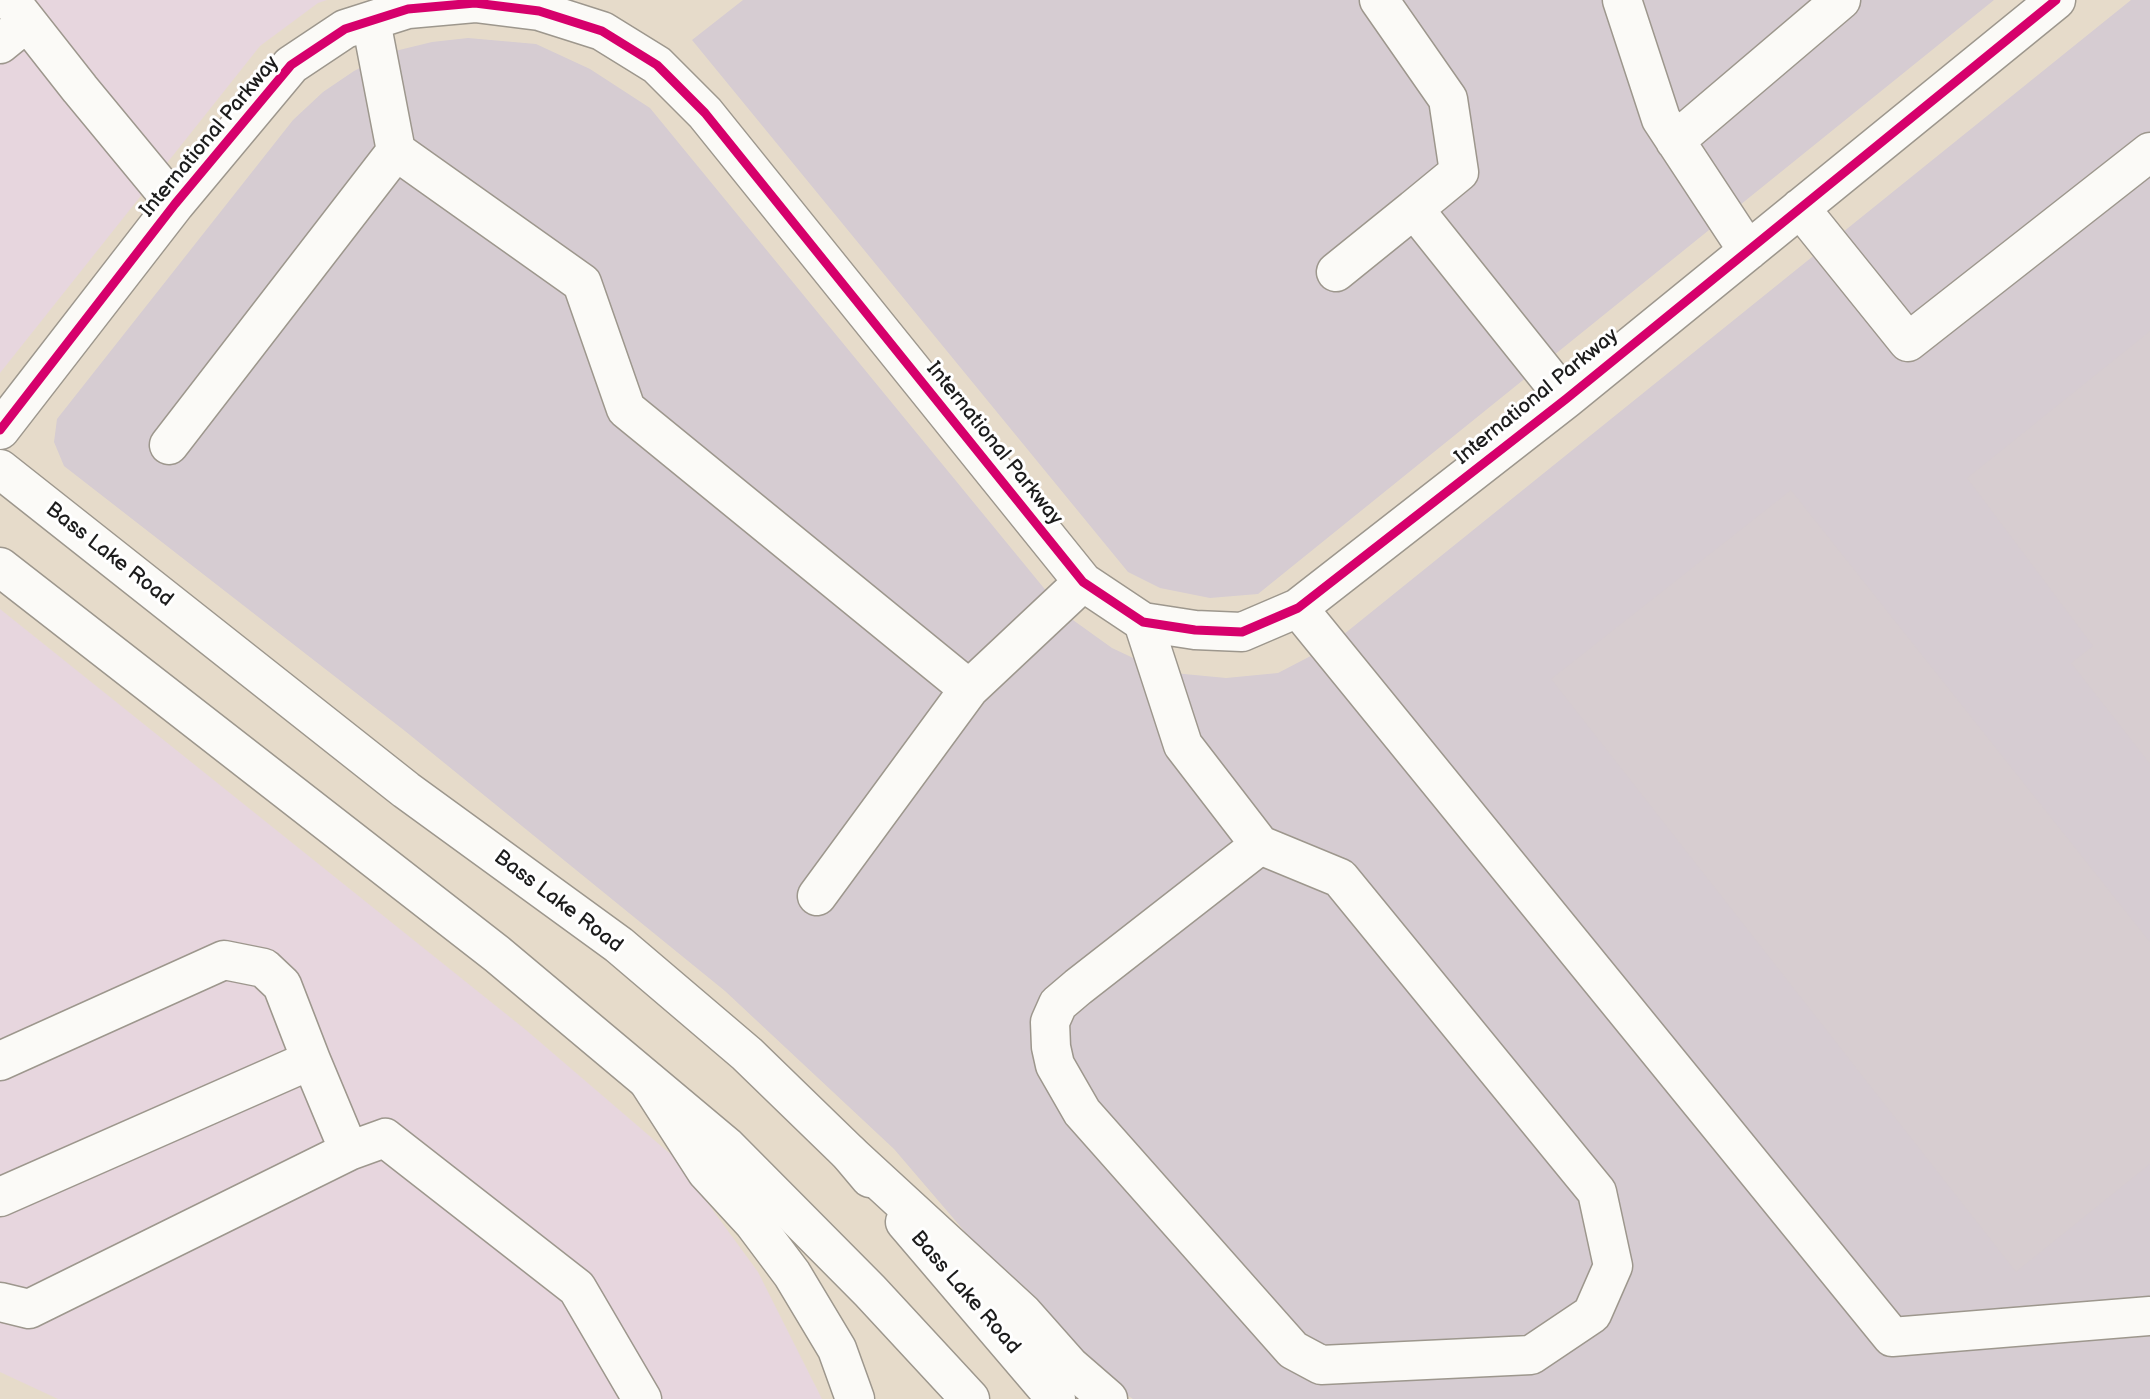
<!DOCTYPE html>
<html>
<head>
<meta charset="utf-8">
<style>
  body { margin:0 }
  canvas { display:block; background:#e6dbca }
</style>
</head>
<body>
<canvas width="2150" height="1399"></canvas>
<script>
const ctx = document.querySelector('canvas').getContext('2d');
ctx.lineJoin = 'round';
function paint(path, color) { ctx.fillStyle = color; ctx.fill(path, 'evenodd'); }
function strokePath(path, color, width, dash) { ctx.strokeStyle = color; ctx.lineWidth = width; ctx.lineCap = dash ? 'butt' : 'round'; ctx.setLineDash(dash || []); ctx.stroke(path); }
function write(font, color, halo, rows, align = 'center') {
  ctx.font = font + ' "Balsamiq Sans",sans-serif'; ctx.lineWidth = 6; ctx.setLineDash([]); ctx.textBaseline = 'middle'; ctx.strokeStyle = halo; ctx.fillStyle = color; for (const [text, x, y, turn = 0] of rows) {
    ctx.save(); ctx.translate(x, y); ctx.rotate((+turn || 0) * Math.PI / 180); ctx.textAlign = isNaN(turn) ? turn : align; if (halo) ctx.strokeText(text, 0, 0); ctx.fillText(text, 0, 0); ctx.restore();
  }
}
paint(new Path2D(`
  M0 0H327L318 3 260 46 0 373Z
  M0 609 526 1030 674 1157 758 1272 822 1399H58L0 1372Z`), '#e7d6de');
paint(new Path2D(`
  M743 0H1994L1258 594 1210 598 1160 588 1128 572 692 40Z
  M2131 0H2150V1399H1133L1115 1387 1043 1323 894 1149 725 991 405 731 64 466 54 442 57 419 293 120 323 92 354 71 391 52 432 42 468 38 536 44 590 69 650 108 1066 615 1112 648 1163 672 1226 678 1278 673 1328 647Z`), '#d6ccd2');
paint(new Path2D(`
  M2150 331V764L2071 663 2093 646 1967 478Z
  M1791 490 2150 942V1164L2016 1272 1551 679Z`), '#d7cdd0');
const minor = new Path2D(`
  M10 0 80 89 175 204
  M1379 0 1448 99 1459 172 1414 209 1566 399
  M1622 0 1661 119 1748 251
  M0 44 27 22
  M1675 141 1841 0
  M396 151 582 283 626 409 969 689 1083 582
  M1800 208 1908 342 2150 152
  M1336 272 1414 209
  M0 430 175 204 291 65 345 29 408 9 475 3 539 11 602 31 657 65 705 113 1083 582 1143 622 1195 630 1242 632 1298 608 1566 399 2056 0
  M169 445 396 151 371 21
  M1298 608 1892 1337 2150 1316
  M1143 622 1183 745 1260 845 1078 987 1058 1004 1050 1022 1051 1047 1055 1065 1082 1112 1293 1350 1321 1365 1531 1355 1592 1314 1613 1266 1597 1192 1340 878 1260 845
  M817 896 969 689
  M0 1061 224 960 264 968 282 985 311 1060 349 1151
  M0 1197 311 1060
  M0 1302 29 1309 349 1151 385 1138 577 1288 642 1399`);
const major = new Path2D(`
  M0 469 406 790 619 945 747 1054 849 1153 870 1178
  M0 567 497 954 726 1146 870 1291 970 1399
  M905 1222 1056 1399`);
const highway = new Path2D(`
  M648 1081 706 1171 753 1222 792 1274 837 1349 855 1399
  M849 1153 1023 1313 1070 1366 1108 1399`);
strokePath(minor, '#9d978d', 41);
strokePath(major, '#9d978d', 41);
strokePath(highway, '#9d978d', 41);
strokePath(minor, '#fbfaf7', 38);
strokePath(major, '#fbfaf7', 38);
strokePath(highway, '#fbfaf7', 38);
strokePath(new Path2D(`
  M0 430 175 204 291 65 345 29 408 9 475 3 539 11 602 31 657 65 705 113 1083 582 1143 622 1195 630 1242 632 1298 608 1566 399 2056 0`), '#d6006c', 9);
write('21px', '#1c1c1c', '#fff', [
  ["International Parkway",210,137,-50],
  ["International Parkway",1537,397,-39],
  ["International Parkway",994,444,51],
  ["Bass Lake Road",109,555,38],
  ["Bass Lake Road",558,902,37],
  ["Bass Lake Road",965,1293,49]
]);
</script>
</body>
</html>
